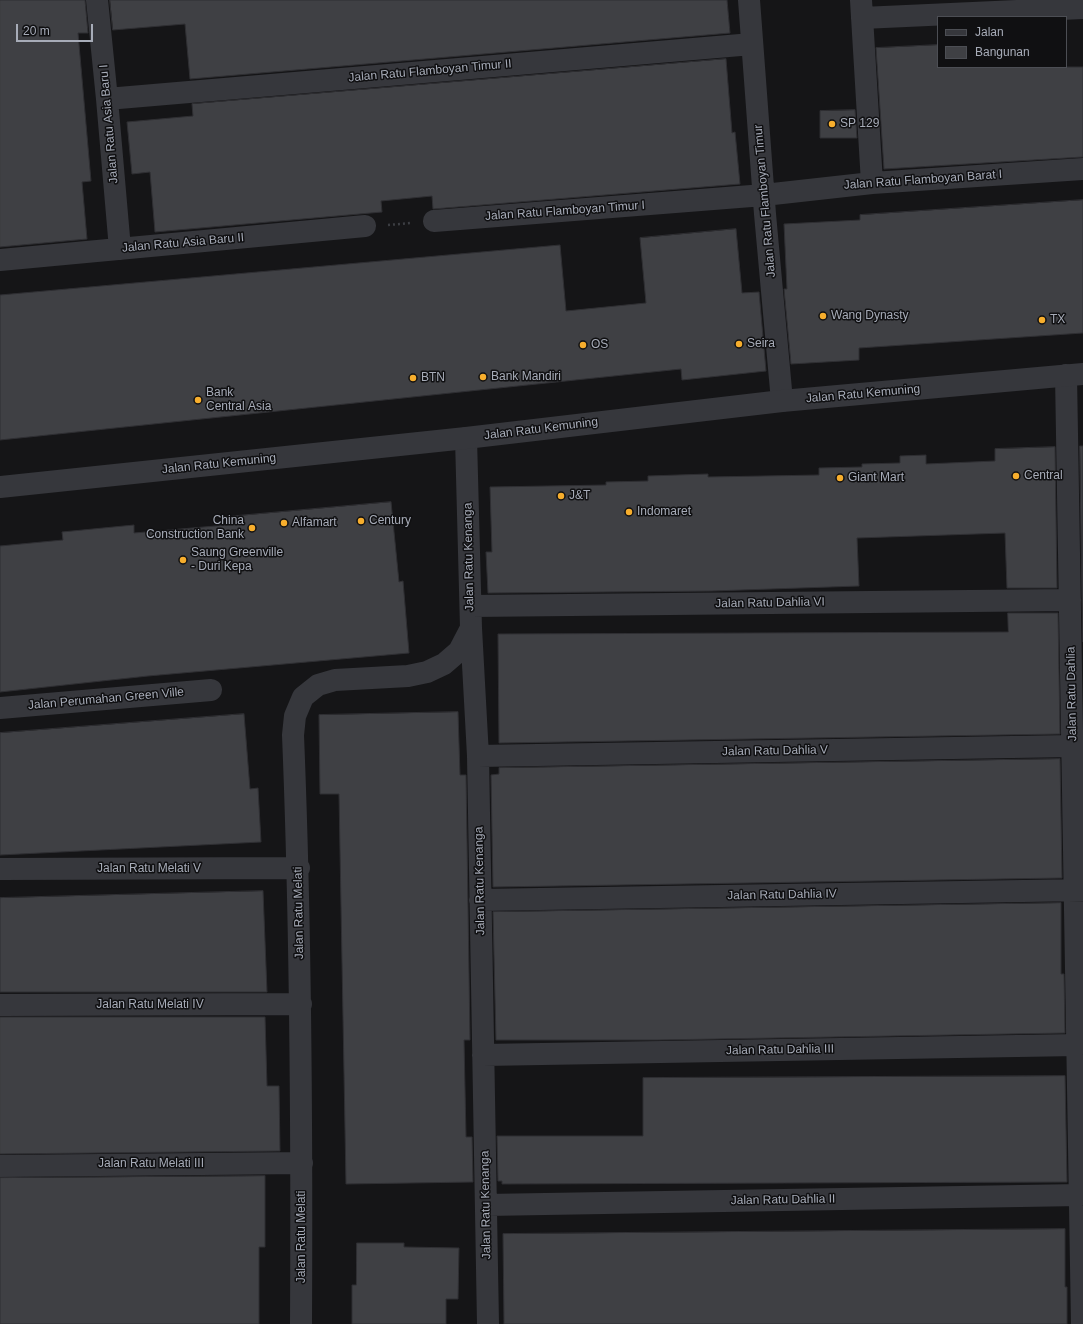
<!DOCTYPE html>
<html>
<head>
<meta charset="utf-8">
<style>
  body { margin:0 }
  #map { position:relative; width:1083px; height:1324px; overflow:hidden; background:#151517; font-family:Arial,sans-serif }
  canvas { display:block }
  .legend { position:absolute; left:937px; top:16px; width:130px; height:52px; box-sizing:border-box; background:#101012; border:1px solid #4c4e54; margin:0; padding:5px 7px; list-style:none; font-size:12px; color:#a7acb8 }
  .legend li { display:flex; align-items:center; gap:8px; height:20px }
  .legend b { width:20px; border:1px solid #4c4e54 }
  .scale { position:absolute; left:16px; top:24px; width:77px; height:18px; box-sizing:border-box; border:2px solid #a7acb8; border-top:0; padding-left:5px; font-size:12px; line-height:14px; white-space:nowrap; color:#a7acb8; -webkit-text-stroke:3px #101012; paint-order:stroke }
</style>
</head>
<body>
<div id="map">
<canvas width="1083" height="1324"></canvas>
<ul class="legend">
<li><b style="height:5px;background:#36373c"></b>Jalan</li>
<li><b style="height:11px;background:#3f4044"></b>Bangunan</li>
</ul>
<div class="scale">20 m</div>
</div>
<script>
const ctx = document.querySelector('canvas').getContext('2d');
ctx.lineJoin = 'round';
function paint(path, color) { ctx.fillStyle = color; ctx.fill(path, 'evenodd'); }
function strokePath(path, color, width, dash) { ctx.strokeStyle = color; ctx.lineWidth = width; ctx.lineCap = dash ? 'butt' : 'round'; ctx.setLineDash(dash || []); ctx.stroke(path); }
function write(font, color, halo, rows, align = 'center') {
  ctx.font = font + ' Arial,sans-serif'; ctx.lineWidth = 3; ctx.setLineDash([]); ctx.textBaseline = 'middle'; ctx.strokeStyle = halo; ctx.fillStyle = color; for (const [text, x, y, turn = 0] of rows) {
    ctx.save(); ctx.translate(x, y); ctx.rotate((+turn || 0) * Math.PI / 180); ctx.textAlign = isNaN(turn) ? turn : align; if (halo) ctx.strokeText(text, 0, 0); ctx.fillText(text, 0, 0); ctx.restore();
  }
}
const building = new Path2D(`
  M0 0H85L88 33H78L91 181 82 182 87 239 0 247Z
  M110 0H727L730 33 190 79 185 24 113 30Z
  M938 45V67H1083V157L884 169 876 48Z
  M726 59 732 133 735 132 740 184 433 209 432 196 381 201 382 212 155 232 150 172 132 174 127 122 193 116 192 104Z
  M855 110 857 138H820V111Z
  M1083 200V333L859 348V360L791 364 784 289H787L784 224 860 220V215Z
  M736 229 742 293 759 292 766 371 682 380 681 369 0 440V295L560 245 566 311 646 303 640 238Z
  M1080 446H1083V642L1082 599Z
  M1055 447 1057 588H1007L1005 533 857 538 859 586 712 591 488 593 486 552H492L490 487 606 485V482L648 481V476L708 474V477L819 475V468L862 467V464L900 463V456L926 455V464L995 461V449Z
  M391 502 399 582 403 581 409 653 148 676 0 692V546L63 540 62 532 134 525V533L227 525 226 517Z
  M1008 613H1058L1060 734 499 743 498 634 1008 632Z
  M458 712 460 775H466L470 1040H464L466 1137H472L473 1182 346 1184 339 794H320L319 715Z
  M244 714 250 789 258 788 261 842 0 855V733Z
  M1060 759 1062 878 493 887 491 775 499 774V768Z
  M263 891 267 992H0V898Z
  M1061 903V974H1064L1065 1033 658 1040H496L493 912Z
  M0 1017H265L267 1086H279L280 1151 0 1154Z
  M1065 1076 1067 1182 502 1184V1181H498L497 1136H643V1078Z
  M265 1176V1247H259V1324H0V1178Z
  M1065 1229V1287H1067V1324H504L503 1234Z
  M357 1243H404V1247L459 1248 458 1299H446V1324H352V1285H356Z`);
paint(building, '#3f4044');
strokePath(building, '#2f2f33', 1);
strokePath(new Path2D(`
  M388 225 411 223`), '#3c3e43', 2.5, [2, 3]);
strokePath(new Path2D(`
  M97 0 107 99 120 249
  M749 0 765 214 782 401
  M861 0 872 183
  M862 18 1083 8
  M107 99 752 44
  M434 221 764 195 872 183 1083 169
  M0 260 365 226
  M1066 375 1082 1324
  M466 438 471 628 478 756 488 1324
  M471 606 1070 600
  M0 708 211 690
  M478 756 1072 746
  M0 869 299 868
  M480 900 1083 890
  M0 1005 301 1004
  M483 1055 1077 1045
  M0 1166 302 1163
  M486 1205 1080 1195
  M301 1324C302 1128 301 931 293 735L295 716 303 697 318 685 335 680 408 676 427 672 444 664 459 651 471 628`), '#36373c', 22);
strokePath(new Path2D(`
  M0 487 466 438 782 401 1083 374`), '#36373c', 22);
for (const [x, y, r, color] of [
  [832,124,4,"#f7ae2d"],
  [823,316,4,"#f7ae2d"],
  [1042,320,4,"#f7ae2d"],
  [739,344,4,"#f7ae2d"],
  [583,345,4,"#f7ae2d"],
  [483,377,4,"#f7ae2d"],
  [413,378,4,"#f7ae2d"],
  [198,400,4,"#f7ae2d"],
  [1016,476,4,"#f7ae2d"],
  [840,478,4,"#f7ae2d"],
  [561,496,4,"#f7ae2d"],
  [629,512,4,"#f7ae2d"],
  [361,521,4,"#f7ae2d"],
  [284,523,4,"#f7ae2d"],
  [252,528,4,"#f7ae2d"],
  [183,560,4,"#f7ae2d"]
]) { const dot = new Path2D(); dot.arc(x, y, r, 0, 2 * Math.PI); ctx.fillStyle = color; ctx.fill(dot); strokePath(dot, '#101012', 1.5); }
write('12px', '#a7acb8', '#101012', [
  ["Jalan Ratu Flamboyan Timur II",430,71,-5],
  ["Jalan Ratu Asia Baru I",109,124,-95],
  ["Jalan Ratu Flamboyan Barat I",923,180,-4],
  ["Jalan Ratu Flamboyan Timur",765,201,-95],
  ["Jalan Ratu Flamboyan Timur I",565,211,-4],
  ["Jalan Ratu Asia Baru II",183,243,-5],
  ["Jalan Ratu Kemuning",863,394,-5],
  ["Jalan Ratu Kemuning",541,429,-7],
  ["Jalan Ratu Kemuning",219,464,-6],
  ["Jalan Ratu Kenanga",469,557,-91],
  ["Jalan Ratu Dahlia VI",770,603,-1],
  ["Jalan Ratu Dahlia",1072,694,-91],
  ["Jalan Perumahan Green Ville",106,699,-5],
  ["Jalan Ratu Dahlia V",775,751,-1],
  ["Jalan Ratu Melati V",149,869],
  ["Jalan Ratu Kenanga",480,881,-91],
  ["Jalan Ratu Dahlia IV",782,895,-1],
  ["Jalan Ratu Melati",299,913,-91],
  ["Jalan Ratu Melati IV",150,1005],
  ["Jalan Ratu Dahlia III",780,1050,-1],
  ["Jalan Ratu Melati III",151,1164],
  ["Jalan Ratu Dahlia II",783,1200,-1],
  ["Jalan Ratu Kenanga",486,1205,-91],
  ["Jalan Ratu Melati",302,1237,-90]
]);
write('12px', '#a7acb8', '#101012', [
  ["SP 129",840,124],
  ["Wang Dynasty",831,316],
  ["TX",1050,320],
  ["Seira",747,344],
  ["OS",591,345],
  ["Bank Mandiri",491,377],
  ["BTN",421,378],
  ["Bank",206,393],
  ["Central Asia",206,407],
  ["Central",1024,476],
  ["Giant Mart",848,478],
  ["J&T",569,496],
  ["Indomaret",637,512],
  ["China",244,521,"right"],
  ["Construction Bank",244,535,"right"],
  ["Century",369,521],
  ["Alfamart",292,523],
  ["Saung Greenville",191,553],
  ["- Duri Kepa",191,567]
], 'left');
</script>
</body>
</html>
